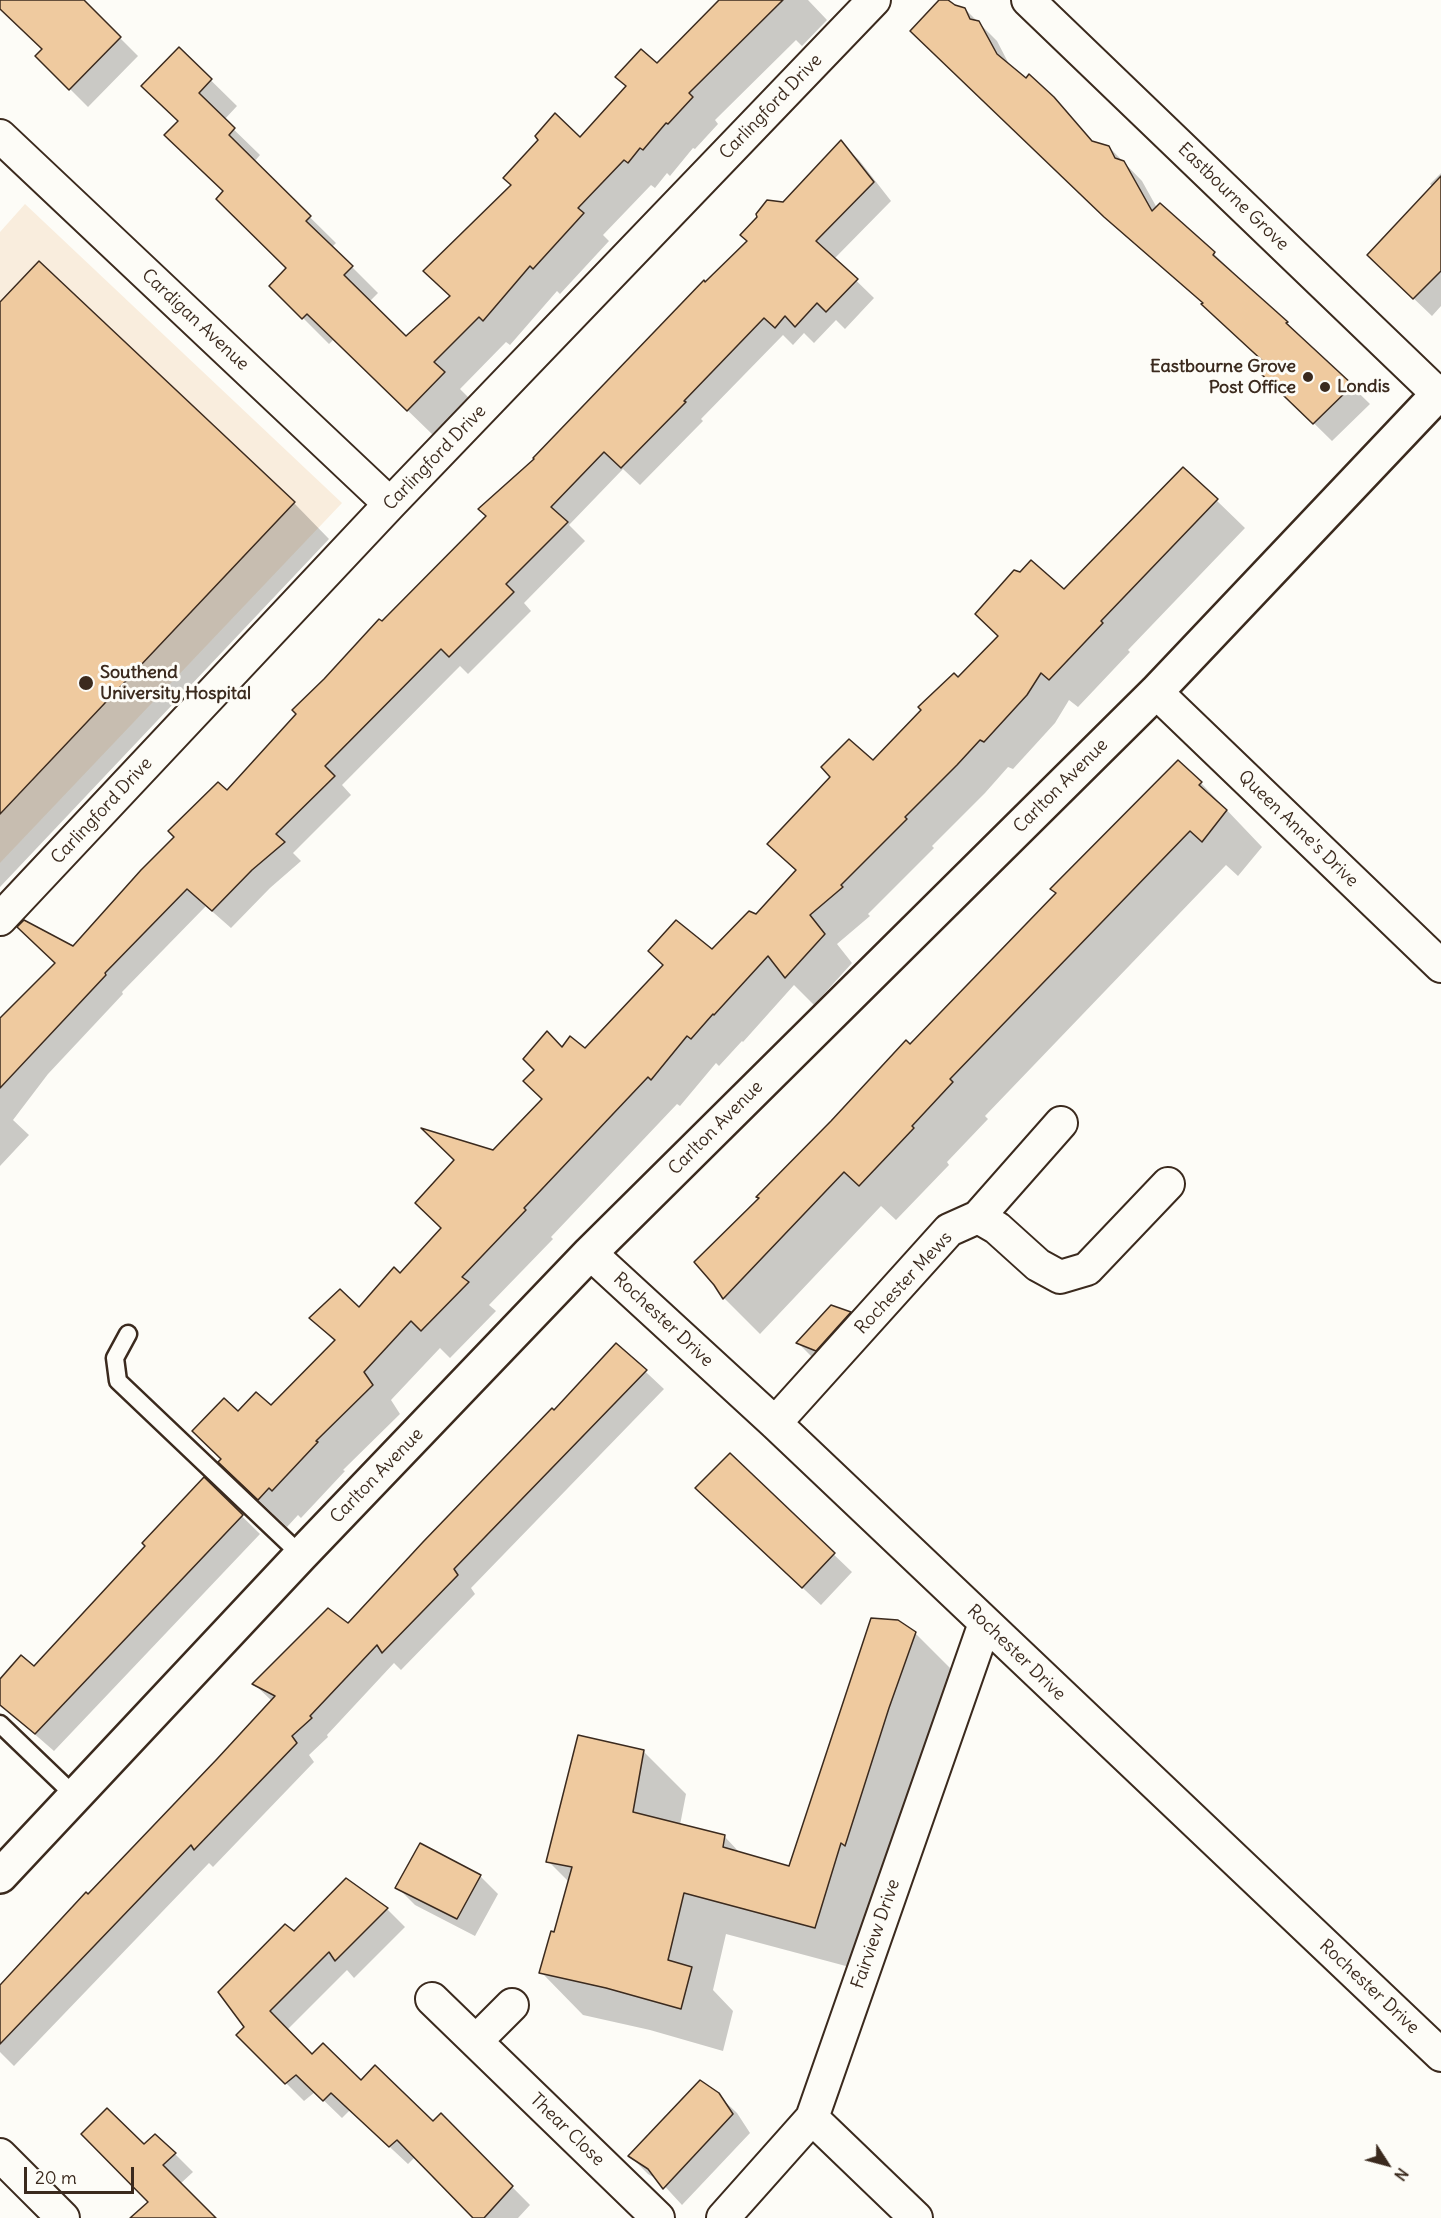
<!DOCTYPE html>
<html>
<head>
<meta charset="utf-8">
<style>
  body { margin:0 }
  #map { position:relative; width:1441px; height:2218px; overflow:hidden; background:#fdfcf7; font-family:Delius,sans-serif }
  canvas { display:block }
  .north { position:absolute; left:1357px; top:2134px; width:60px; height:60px; -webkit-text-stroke:4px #fdfcf7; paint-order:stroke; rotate:126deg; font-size:16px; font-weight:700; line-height:24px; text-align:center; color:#3b2a1e }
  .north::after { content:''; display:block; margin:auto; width:21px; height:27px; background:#3b2a1e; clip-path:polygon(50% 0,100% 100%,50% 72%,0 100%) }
  .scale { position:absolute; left:24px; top:2167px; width:110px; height:27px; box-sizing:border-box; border:3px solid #3b2a1e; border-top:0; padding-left:8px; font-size:18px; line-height:21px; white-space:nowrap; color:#3b2a1e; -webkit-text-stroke:4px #fdfcf7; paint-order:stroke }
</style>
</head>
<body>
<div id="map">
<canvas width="1441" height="2218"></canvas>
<div class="north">N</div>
<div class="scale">20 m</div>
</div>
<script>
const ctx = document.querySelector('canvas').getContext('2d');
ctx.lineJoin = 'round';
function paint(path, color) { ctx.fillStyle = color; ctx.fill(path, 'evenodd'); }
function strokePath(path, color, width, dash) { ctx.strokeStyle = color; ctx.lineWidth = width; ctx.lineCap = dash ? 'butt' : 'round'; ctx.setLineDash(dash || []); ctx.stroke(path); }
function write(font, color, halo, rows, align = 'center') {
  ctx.font = font + ' Delius,sans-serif'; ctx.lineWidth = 6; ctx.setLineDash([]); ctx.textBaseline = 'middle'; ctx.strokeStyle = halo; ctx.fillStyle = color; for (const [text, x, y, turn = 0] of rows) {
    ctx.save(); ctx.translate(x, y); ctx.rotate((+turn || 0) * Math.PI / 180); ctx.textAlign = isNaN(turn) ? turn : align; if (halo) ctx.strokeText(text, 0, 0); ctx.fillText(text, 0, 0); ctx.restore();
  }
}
paint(new Path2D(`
  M25 204 342 503 0 863V232Z`), '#f9eddd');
paint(new Path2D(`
  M0 0H66L87 5 138 56 88 107 37 56 43 50 0 8Z
  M721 0H808L827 20 802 46 796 40 715 120 718 124 695 149 693 148 670 176 667 173 655 188 651 185 603 235 609 241 560 294 557 291 510 345 506 342 460 389 470 399 434 436 334 339 329 344 297 312 288 268 225 192 179 121V49L237 106 224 120 260 155 254 162 336 243 332 247 378 293 369 302 406 338 451 297 425 271 580 139Z
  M941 0H945L955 7 965 9 997 41 1011 68 1053 98 1095 144 1109 147 1142 181 1157 208 1160 205 1214 254 1232 271 1231 273 1287 323 1370 404 1332 441 1279 389 1267 364 1204 304 1124 235 930 49Z
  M841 143 859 160 891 201 834 259 874 298 845 329 836 320 814 343 804 333 793 345 783 335 701 419 703 421 640 485 623 469 569 525 585 541 524 603 531 611 468 674 460 666 342 785 351 795 293 853 301 861 270 888 231 928 206 906 122 992 123 994 48 1074 13 1120 29 1135 0 1166V1025L227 792 382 623 488 516 536 459Z
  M1441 173V306L1432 316 1387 273 1433 187 1430 184Z
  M0 304 294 503 329 539 0 887Z
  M1184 469 1245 528 1128 650 1130 652 1078 707 1069 700 1055 723 1013 769 1008 767 985 793 932 846 934 848 868 914 870 916 837 944 852 963 814 1005 794 985 743 1042 742 1041 719 1066 716 1063 680 1106 677 1104 551 1237 553 1239 489 1305 496 1311 450 1358 440 1348 391 1400 400 1414 343 1470 345 1471 301 1518 298 1515 287 1527 248 1490 238 1413 271 1407 335 1342 311 1318 359 1309 400 1275 442 1229 493 1151 544 1100 563 1049 585 1050 757 916 797 872 769 844 873 762 958 679 1065 591Z
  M1201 783 1262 847 1238 876 1226 865 985 1116 988 1119 947 1162 949 1165 896 1220 881 1206 760 1334 724 1298 716 1284 760 1199 758 1197 911 1046Z
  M831 1307 850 1313 868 1331 816 1361 798 1343Z
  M617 1345 664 1389 471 1588 475 1594 401 1670 394 1663 327 1735 328 1737 309 1755 314 1762 213 1867 209 1863 14 2066 0 2052V1987L272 1701 254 1684 348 1625Z
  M730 1455 852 1572 821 1605 715 1506Z
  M204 1479 260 1534 54 1751 0 1704V1681L34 1668 147 1546Z
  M915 1633 957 1675 857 1969 726 1934 713 1990 733 2011 723 2051 650 2030 583 2015 541 1972 555 1934 569 1882 548 1861 643 1751 686 1794 680 1825 724 1836 741 1854 790 1868Z
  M480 1876 498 1894 475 1936 415 1905 397 1887Z
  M387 1909 405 1927 354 1978 347 1970 287 2030 312 2056 433 2123 441 2115 530 2205 518 2218H475L415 2157 408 2164 350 2110 342 2118 315 2092 304 2101 238 2035 246 2027 294 1933Z
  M718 2095 737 2113 750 2133 682 2205 660 2181 648 2174 630 2156Z
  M144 2146 175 2154 193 2172 180 2184 214 2218H159L150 2202Z`), '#0003');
const building = new Path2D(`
  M0 0H84L121 37 69 90 35 56 42 49 0 9Z
  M719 0H783L689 93 693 97 668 124 666 123 643 150 640 148 628 163 624 160 578 208 584 213 533 269 530 266 483 321 479 317 434 362 445 372 407 411 307 314 302 319 269 286 286 268 216 199 223 191 164 135 178 121 141 86 179 47 212 79 199 93 235 128 229 135 311 216 306 221 353 266 344 275 406 336 450 296 423 271 511 185 503 178 538 140 535 136 555 113 580 137 626 86 615 77 641 49 657 63Z
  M939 0H948L955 5 965 8 970 19 979 21 997 54 1026 78 1029 74 1054 97 1092 141 1109 146 1115 158 1124 161 1152 211 1160 203 1215 252 1213 255 1288 322 1286 323 1353 385 1313 424 1258 371 1266 364 1201 304 1203 303 1104 217 910 31Z
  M841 140 874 182 816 241 858 279 826 312 817 303 795 327 785 316 775 328 764 318 684 401 686 402 621 468 604 452 551 507 568 522 506 584 514 592 449 657 441 649 325 766 335 776 276 834 285 842 252 870 212 911 187 889 105 973 106 975 0 1088V1018L55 963 17 927 24 920 73 946 141 870 174 837 168 831 218 782 227 790 296 714 292 710 324 679 379 619 382 621 486 516 478 509 534 459 533 458 704 280 705 282 747 241 740 235 757 217 756 214 767 200 783 202Z
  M1441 176V271L1413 299 1367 255Z
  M39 261 295 502 0 814V302Z
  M1183 467 1218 499 1101 621 1103 623 1049 680 1041 673 1027 695 984 742 980 740 957 765 905 817 907 819 841 885 843 887 810 915 825 934 785 978 768 956 714 1015 713 1014 691 1039 687 1036 651 1080 648 1077 524 1208 526 1210 462 1277 469 1282 421 1331 411 1321 364 1372 373 1385 316 1441 318 1442 272 1491 269 1488 258 1500 218 1462 221 1459 192 1431 224 1398 238 1411 256 1392 271 1405 335 1340 309 1318 340 1289 359 1307 394 1267 400 1273 441 1228 415 1203 454 1160 421 1128 493 1150 542 1099 523 1081 534 1070 523 1059 547 1031 562 1047 570 1036 585 1048 663 965 648 951 676 920 712 949 749 911 756 914 796 870 767 844 830 777 821 767 849 739 873 760 921 710 918 707 954 673 958 677 998 636 975 614 1014 570 1020 572 1031 560 1064 589Z
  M1178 760 1202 782 1199 785 1227 810 1202 842 1190 831 950 1079 953 1082 912 1126 914 1128 859 1186 844 1172 723 1299 714 1285 694 1262 759 1198 756 1197 831 1121 906 1040 910 1044 1056 893 1050 889Z
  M831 1305 851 1312 816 1351 796 1343Z
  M616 1343 647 1370 454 1569 458 1575 382 1653 377 1645 310 1716 312 1718 292 1736 297 1743 194 1850 191 1845 0 2044V1985L86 1892 88 1894 217 1759 275 1696 252 1684 328 1608 348 1623 423 1542 552 1408 554 1410Z
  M730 1453 835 1553 802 1588 695 1488Z
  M204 1477 243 1515 35 1734 0 1705V1679L21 1655 34 1666 145 1546 142 1543Z
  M871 1618 898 1620 916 1632 889 1708 845 1846 841 1843 815 1928 684 1893 668 1960 692 1967 681 2009 606 1988 539 1973 551 1931 554 1932 572 1867 546 1862 578 1735 644 1750 633 1812 725 1835 723 1847 789 1866Z
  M420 1843 481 1875 457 1919 395 1888Z
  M346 1878 388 1908 335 1961 329 1952 270 2011 312 2054 323 2043 361 2080 375 2065 433 2121 441 2113 513 2186 484 2218H473L397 2140 389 2147 331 2093 323 2101 296 2075 285 2084 236 2035 244 2027 218 1992 285 1924 294 1931Z
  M700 2080 719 2093 733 2114 663 2189 648 2169 628 2156Z
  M107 2108 144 2144 155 2134 176 2153 163 2165 216 2218H130L148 2202 81 2134Z`);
paint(building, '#efca9f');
strokePath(building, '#3b2a1e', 1.5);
const lane = new Path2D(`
  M128 1334 115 1358 118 1381 301 1555
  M0 1724 75 1796`);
const street = new Path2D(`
  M1028 0 1438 394
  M0 136 390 504
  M1156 692 1441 966
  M0 919 390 504 874 0
  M978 1217 997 1228 1038 1265 1060 1277 1087 1269 1168 1184
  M590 1253 775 1423 1441 2055
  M775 1423 949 1230 978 1217 1061 1123
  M432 1999 658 2218
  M476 2041 512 2005
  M812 2118 916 2218
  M0 2155 63 2218
  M723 2218 812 2118 985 1623`);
const secondary = new Path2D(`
  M0 1876 301 1555 590 1253 1156 692 1441 391`);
strokePath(lane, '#3b2a1e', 21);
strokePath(street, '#3b2a1e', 36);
strokePath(secondary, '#3b2a1e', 38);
strokePath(lane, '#fdfcf7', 16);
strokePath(street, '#fdfcf7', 32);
strokePath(secondary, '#fdfcf7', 33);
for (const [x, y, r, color] of [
  [1308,377,6,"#3b2a1e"],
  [1325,387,6,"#3b2a1e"],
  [86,683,8,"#3b2a1e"]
]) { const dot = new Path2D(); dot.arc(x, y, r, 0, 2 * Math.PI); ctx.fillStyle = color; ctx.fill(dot); strokePath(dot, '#fdfcf7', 2); }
write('18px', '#3b2a1e', '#fdfcf7', [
  ["Carlingford Drive",771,107,-46],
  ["Eastbourne Grove",1233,197,44],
  ["Cardigan Avenue",195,320,43],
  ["Carlingford Drive",435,458,-46],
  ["Carlton Avenue",1061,786,-45],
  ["Carlingford Drive",102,811,-47],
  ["Queen Anne's Drive",1298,829,44],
  ["Carlton Avenue",716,1128,-45],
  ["Rochester Mews",904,1283,-47],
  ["Rochester Drive",663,1320,43],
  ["Carlton Avenue",377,1476,-46],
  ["Rochester Drive",1016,1653,44],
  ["Fairview Drive",876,1934,-71],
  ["Rochester Drive",1369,1987,43],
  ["Thear Close",567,2130,44]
]);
write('bold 18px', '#3b2a1e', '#fdfcf7', [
  ["Eastbourne Grove",1296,367,"right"],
  ["Post Office",1296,388,"right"],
  ["Londis",1337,387],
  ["Southend",100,673],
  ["University Hospital",100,694]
], 'left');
</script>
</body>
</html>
